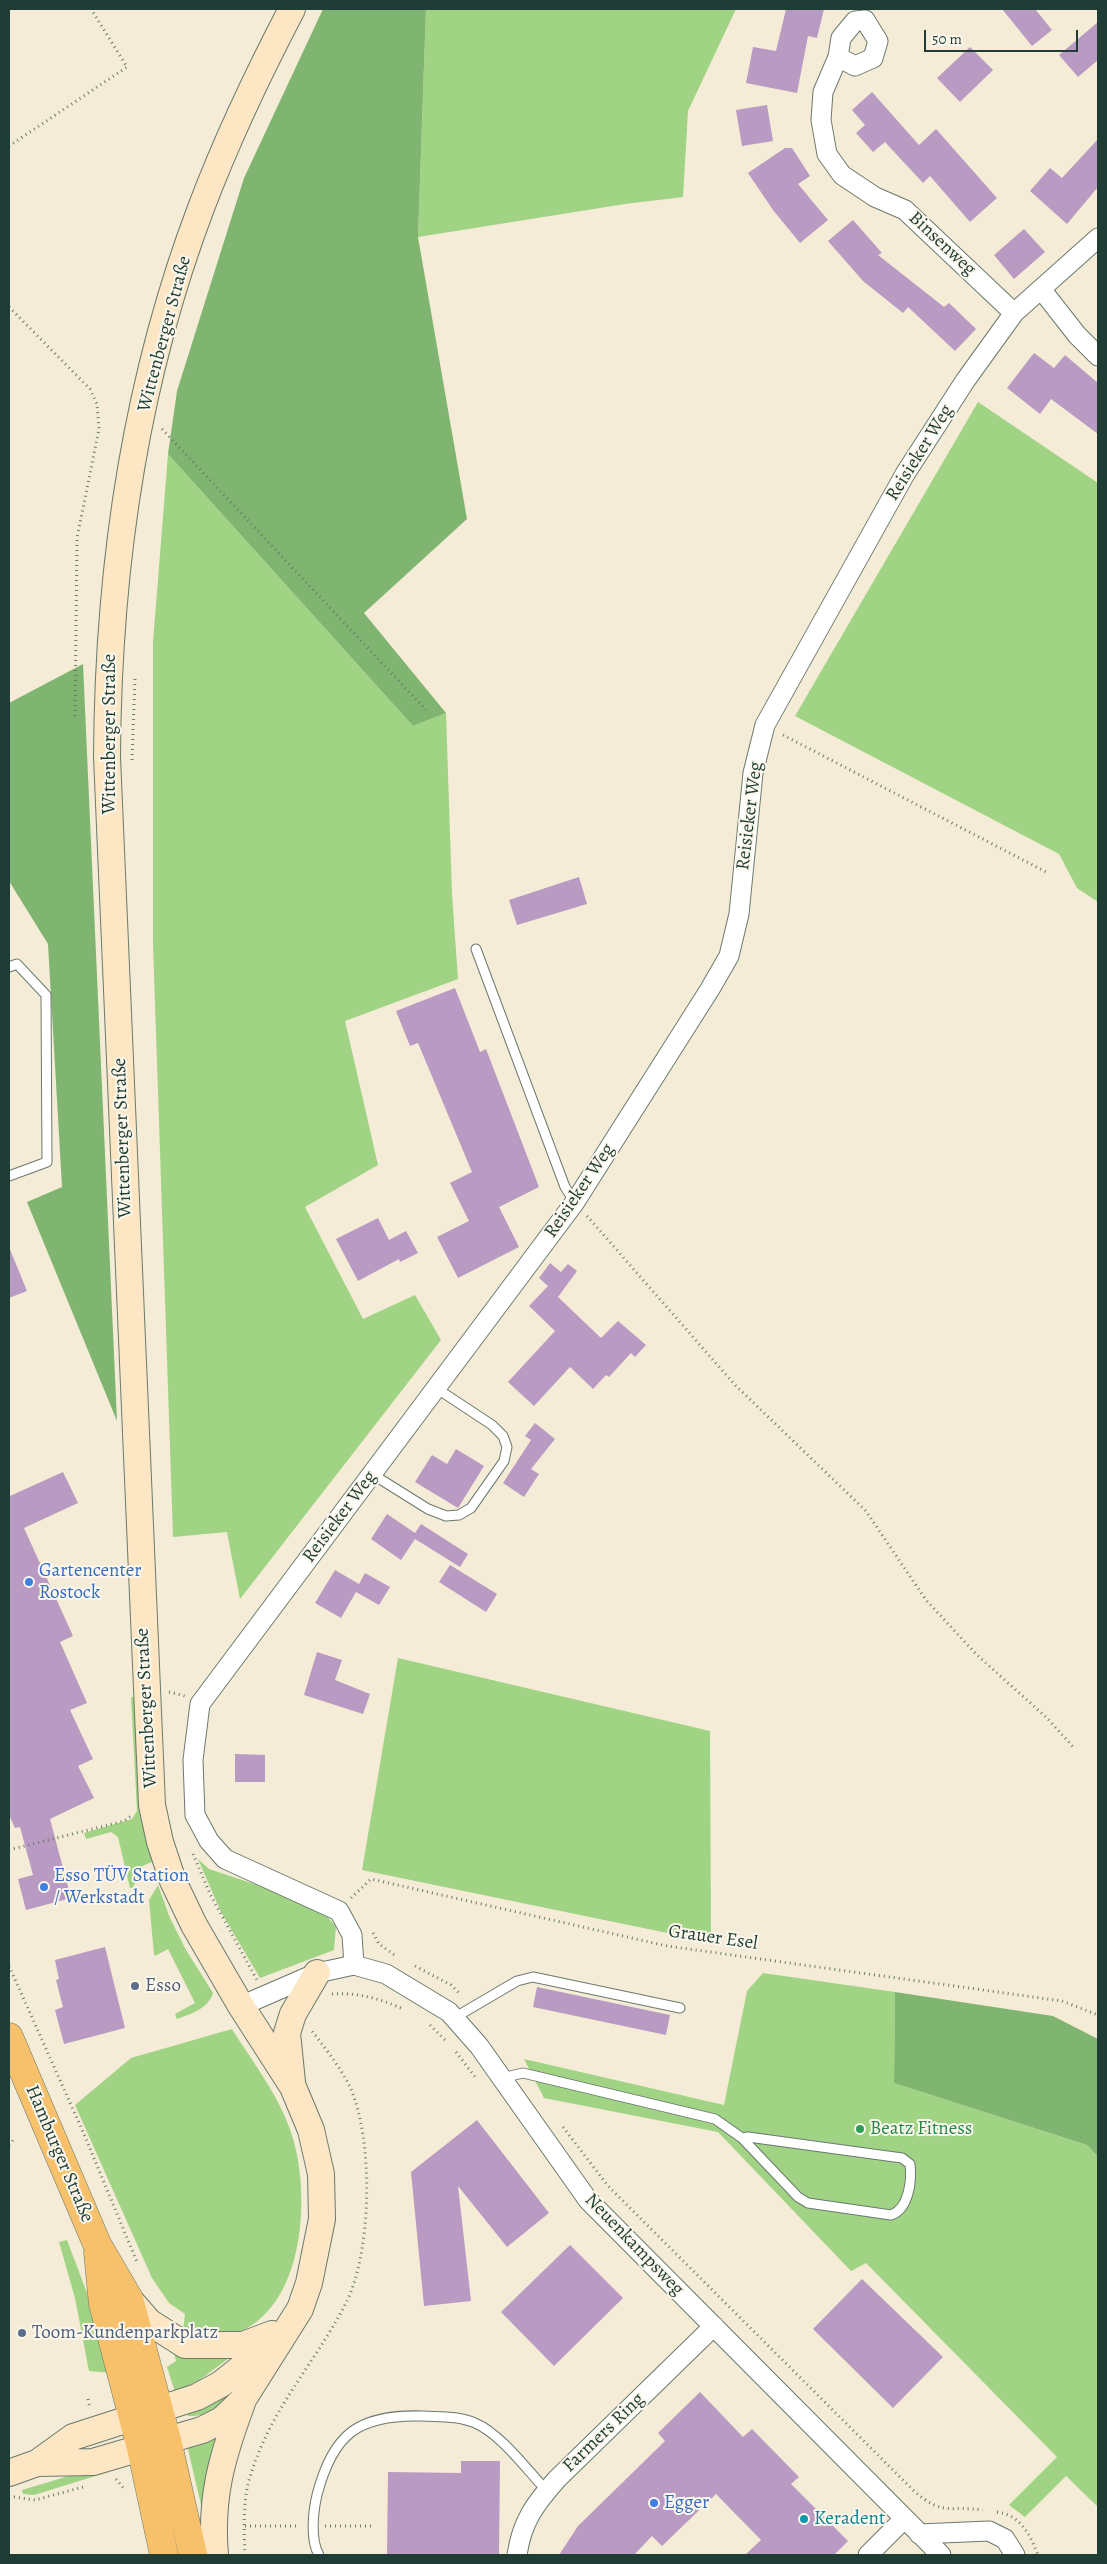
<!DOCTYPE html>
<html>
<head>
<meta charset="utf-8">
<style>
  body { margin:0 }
  #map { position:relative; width:1107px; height:2564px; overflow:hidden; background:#f4ecd6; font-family:Alegreya,serif }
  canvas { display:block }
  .frame { position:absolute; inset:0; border:10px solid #1f3d34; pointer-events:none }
  .scale { position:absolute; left:924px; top:30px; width:154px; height:22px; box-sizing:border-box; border:2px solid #1f3d34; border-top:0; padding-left:6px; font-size:15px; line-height:18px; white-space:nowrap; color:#1f3d34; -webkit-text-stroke:4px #fbf7ec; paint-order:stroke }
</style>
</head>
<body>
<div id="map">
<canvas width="1107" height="2564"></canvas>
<div class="frame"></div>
<div class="scale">50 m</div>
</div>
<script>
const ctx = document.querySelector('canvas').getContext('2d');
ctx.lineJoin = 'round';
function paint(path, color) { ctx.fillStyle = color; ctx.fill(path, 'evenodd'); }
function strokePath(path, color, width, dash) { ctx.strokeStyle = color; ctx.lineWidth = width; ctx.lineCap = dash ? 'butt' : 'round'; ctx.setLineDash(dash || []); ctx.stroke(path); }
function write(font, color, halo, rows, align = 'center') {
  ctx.font = font + ' Alegreya,serif'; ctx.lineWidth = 4; ctx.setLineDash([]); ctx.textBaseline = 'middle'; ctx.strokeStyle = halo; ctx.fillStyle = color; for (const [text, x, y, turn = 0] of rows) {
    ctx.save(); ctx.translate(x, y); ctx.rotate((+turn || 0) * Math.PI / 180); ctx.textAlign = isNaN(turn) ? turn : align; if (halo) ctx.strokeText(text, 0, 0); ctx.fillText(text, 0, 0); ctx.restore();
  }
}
paint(new Path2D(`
  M426 9H736L688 111 683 197 625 204 418 237Z
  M978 402 1098 483V902L1077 888 1059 854 795 716Z
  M168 454 413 726 446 713 452 894 458 979 345 1021 378 1165 305 1207 363 1319 415 1295 441 1340 240 1599 227 1532 173 1537 153 944V642Z
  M398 1658 710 1731 711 1942 362 1870Z
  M131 1697H138L144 1825 152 1862 142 1866 133 1888H130L118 1837 111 1832 86 1839 84 1833 132 1819 137 1811Z
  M198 1859 209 1869 311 1903 323 1911 336 1927 334 1950 260 1978 221 1912Z
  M158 1885 170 1918 186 1950 213 1993C209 2008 191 2014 177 2019L175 2014 195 2003 168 1949 155 1956 154 1954 149 1900Z
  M763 1973 895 1992 894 2083 1087 2145 1098 2157V2507L1066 2476 1025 2517 1009 2505 1057 2457 866 2263 851 2271 718 2132 544 2098 524 2059 724 2105 747 1991Z
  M232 2029C255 2066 285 2103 295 2146 311 2210 301 2327 217 2338 207 2339 193 2333 183 2331L185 2314 169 2303 152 2278 75 2105 131 2058Z
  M67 2240 93 2309 111 2373 89 2371 75 2298 59 2242Z
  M172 2344 236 2353 198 2381 175 2392 167 2367 176 2361Z
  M235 2390C222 2405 210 2417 188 2416V2414Z
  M223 2431 202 2509 186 2441Z
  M99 2467 102 2474 34 2495 23 2494 22 2490Z`), '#a0d383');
paint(new Path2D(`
  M323 9H426L418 237 467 519 364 613 446 713 413 726 168 454 177 391 244 178Z
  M83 664 117 1421 27 1202 62 1187 48 944 9 881V703Z
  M895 1992 1053 2016 1098 2039V2157L1087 2145 894 2083Z`), '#80b571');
paint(new Path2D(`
  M786 9H824L817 38 808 36 797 93 746 83 753 47 776 51Z
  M1002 9H1035L1052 30 1032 46Z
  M1098 22V60L1078 77 1059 55Z
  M970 47 993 70 960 102 937 78Z
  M872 92 919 145 936 129 997 198 970 222 930 176 923 183 885 142 873 152 856 133 865 125 852 110Z
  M767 105 773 141 742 146 736 110Z
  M1098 139V187L1067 224 1030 191 1050 168 1062 178Z
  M785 148H792L810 176 798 184 828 220 800 243 773 210 748 173Z
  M853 220 882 253 878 255 944 307 949 303 976 329 955 351 908 307 903 313 863 281 828 241Z
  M1024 229 1045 252 1014 279 994 255Z
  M1034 353 1054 368 1065 355 1098 383V434L1051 399 1040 414 1007 388Z
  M579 877 587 904 517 925 509 900Z
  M455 988 480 1052 486 1049 539 1187 499 1207 519 1247 458 1278 437 1237 469 1221 450 1183 472 1172 418 1043 410 1046 396 1011Z
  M378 1218 389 1240 406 1231 418 1253 400 1262 399 1259 358 1281 336 1239Z
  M9 1247 27 1291 9 1298Z
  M550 1263 561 1272 568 1264 577 1271 558 1297 601 1338 618 1321 646 1345 635 1357 631 1353 609 1377 606 1375 593 1389 570 1367 534 1406 508 1382 555 1331 529 1306 548 1286 539 1278Z
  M535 1423 555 1439 531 1469 539 1474 524 1497 503 1483 531 1440 525 1436Z
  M456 1449 484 1466 458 1508 415 1482 432 1455 447 1464Z
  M63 1472 78 1503 24 1528 73 1636 60 1642 87 1703 70 1710 93 1759 78 1766 94 1798 50 1819 71 1898 26 1910 18 1879 33 1875 20 1827 15 1828 9 1815V1493L10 1496Z
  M387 1514 415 1533 421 1524 468 1554 460 1567 415 1539 401 1560 371 1539Z
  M450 1565 497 1594 486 1612 439 1582Z
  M335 1570 359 1584 365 1573 390 1587 379 1605 356 1592 341 1618 315 1603Z
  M317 1652 342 1660 335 1680 370 1694 363 1714 304 1695Z
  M235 1754 265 1755V1782H235Z
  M105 1947 125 2028 64 2044 55 2010 63 2007 56 1980 59 1979 55 1960Z
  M537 1987 670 2015 666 2035 533 2007Z
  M477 2120 549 2213 507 2247 458 2186 471 2301 424 2306 411 2172Z
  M570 2245 623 2298 554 2366 501 2312Z
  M862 2279 943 2357 893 2408 813 2329Z
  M700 2392 743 2437 752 2429 799 2477 791 2484 848 2541 834 2555H745L761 2540 716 2494 662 2546 652 2536 634 2555H559L578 2526 665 2441 658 2433Z
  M461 2461H500L499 2555H387L388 2472 461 2473Z`), '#b99ac2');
const lane = new Path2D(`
  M476 949 565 1187 575 1202
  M9 967 17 964 46 995 47 1162 9 1176
  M372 1474 428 1509 446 1516 459 1515 471 1508 504 1461 507 1447 503 1436 492 1425 436 1388
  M454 2018 517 1981 533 1977 680 2008
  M502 2078 523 2073 715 2119 742 2138 798 2197 808 2203 891 2215C909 2209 912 2180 910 2164L902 2158 748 2137 742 2138
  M319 2555C310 2540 313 2512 317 2495 333 2433 359 2414 423 2416 441 2417 459 2416 475 2423 501 2434 527 2470 547 2491`);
const street = new Path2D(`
  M838 57 855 66 873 58 878 41 865 20 855 21 841 38 838 57 823 92 821 120 827 154 842 175 875 197 905 210 1014 313
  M1041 289 1077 335 1098 356
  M354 1965 352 1935 339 1911 225 1859 209 1841 195 1815 193 1760 200 1704 575 1202 710 989 729 956 739 914 753 773 765 725 905 474 965 381 1014 313 1098 238
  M241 2006 317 1973 354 1965 386 1974 449 2012 479 2046 588 2200 941 2555
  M919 2534 989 2531 1005 2539 1015 2555
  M517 2555C522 2521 535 2504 557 2479L714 2326
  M868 2555 904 2519`);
const secondary = new Path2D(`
  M292 2082 287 2033 293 2014 317 1973
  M129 2299 149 2322 185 2345H243L272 2334
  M37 2463 93 2462 202 2430 222 2420 242 2401 300 2309 309 2283 322 2219 321 2174 311 2130 293 2087 241 2006 194 1925 173 1881 160 1842 152 1805 107 757C108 572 135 382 201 208 227 139 258 74 292 9
  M9 2473 37 2463 73 2437 197 2397 221 2384 250 2361 265 2343
  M215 2555C210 2497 222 2457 242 2403`);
const primary = new Path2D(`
  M9 2037 97 2244 129 2299 167 2440 193 2555
  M98 2253 103 2304 141 2448 164 2555`);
strokePath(lane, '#6a7a6d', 11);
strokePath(street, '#6a7a6d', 21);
strokePath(secondary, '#6a7a6d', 28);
strokePath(primary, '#6a7a6d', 29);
strokePath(new Path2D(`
  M9 146 127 67 91 9
  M9 307 90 389 97 404 99 429 77 538 75 718
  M162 429 426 710
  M783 735 1048 873
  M132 760 135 678
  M587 1216 735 1385 866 1511 926 1600 977 1655 1047 1718 1075 1749
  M169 1692 185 1696
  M9 1850 124 1821 131 1816
  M193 1854 211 1896 257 1980
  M351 1898 371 1879 667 1946 1062 2001 1098 2015
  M373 1933 379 1944 396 1956
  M9 1966 84 2134 137 2262
  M415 1966 451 1985 460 1994
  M332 1994C357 1992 381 1999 403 2009
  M430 2025 445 2040
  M456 2052 475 2077
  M563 2127 608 2186 914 2491C944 2517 949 2505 983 2510
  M9 2145 14 2139
  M88 2399 90 2408
  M116 2479 125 2490
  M9 2498 14 2497 35 2500 83 2487
  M997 2512C1021 2515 1030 2535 1038 2555
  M245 2526H299
  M325 2526H374
  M245 2555C244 2533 243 2505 248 2484 267 2413 312 2368 345 2305 372 2254 374 2140 350 2087 340 2067 326 2049 312 2031`), '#6a7a6d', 3, [1, 4]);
strokePath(lane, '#fff', 9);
strokePath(street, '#fff', 19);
strokePath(secondary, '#fce6c4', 26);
strokePath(primary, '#f7c06b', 28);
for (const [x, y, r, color] of [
  [29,1582,5,"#3f7fe0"],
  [44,1887,5,"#3f7fe0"],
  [135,1986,5,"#5c6f8a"],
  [860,2129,5,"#2e9e5b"],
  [22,2333,5,"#5c6f8a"],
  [654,2503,5,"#3f7fe0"],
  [804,2519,5,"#0f9aa8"]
]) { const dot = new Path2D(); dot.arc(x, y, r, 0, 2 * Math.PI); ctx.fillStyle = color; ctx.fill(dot); strokePath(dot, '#fbf7ec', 2); }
write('19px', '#1f3d34', '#fbf7ec', [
  ["Binsenweg",942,244,43],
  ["Wittenberger Straße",165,334,-75],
  ["Reisieker Weg",920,453,-58],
  ["Wittenberger Straße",110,734,-90],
  ["Reisieker Weg",750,816,-83],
  ["Wittenberger Straße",123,1138,-92],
  ["Reisieker Weg",580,1191,-56],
  ["Reisieker Weg",340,1517,-53],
  ["Wittenberger Straße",147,1708,-93],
  ["Grauer Esel",713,1938,8],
  ["Hamburger Straße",59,2154,67],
  ["Neuenkampsweg",634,2245,46],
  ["Farmers Ring",604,2433,-44]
]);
write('19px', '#366cbe', '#fbf7ec', [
  ["Gartencenter",39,1571],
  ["Rostock",39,1593],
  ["Esso TÜV Station",54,1876],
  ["/ Werkstadt",54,1898],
  ["Egger",664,2503]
], 'left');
write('19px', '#4e5e75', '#fbf7ec', [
  ["Esso",145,1986],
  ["Toom-Kundenparkplatz",32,2333]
], 'left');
write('19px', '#27864d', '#fbf7ec', [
  ["Beatz Fitness",870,2129]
], 'left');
write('19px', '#0d838f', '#fbf7ec', [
  ["Keradent",814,2519]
], 'left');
</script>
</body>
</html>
